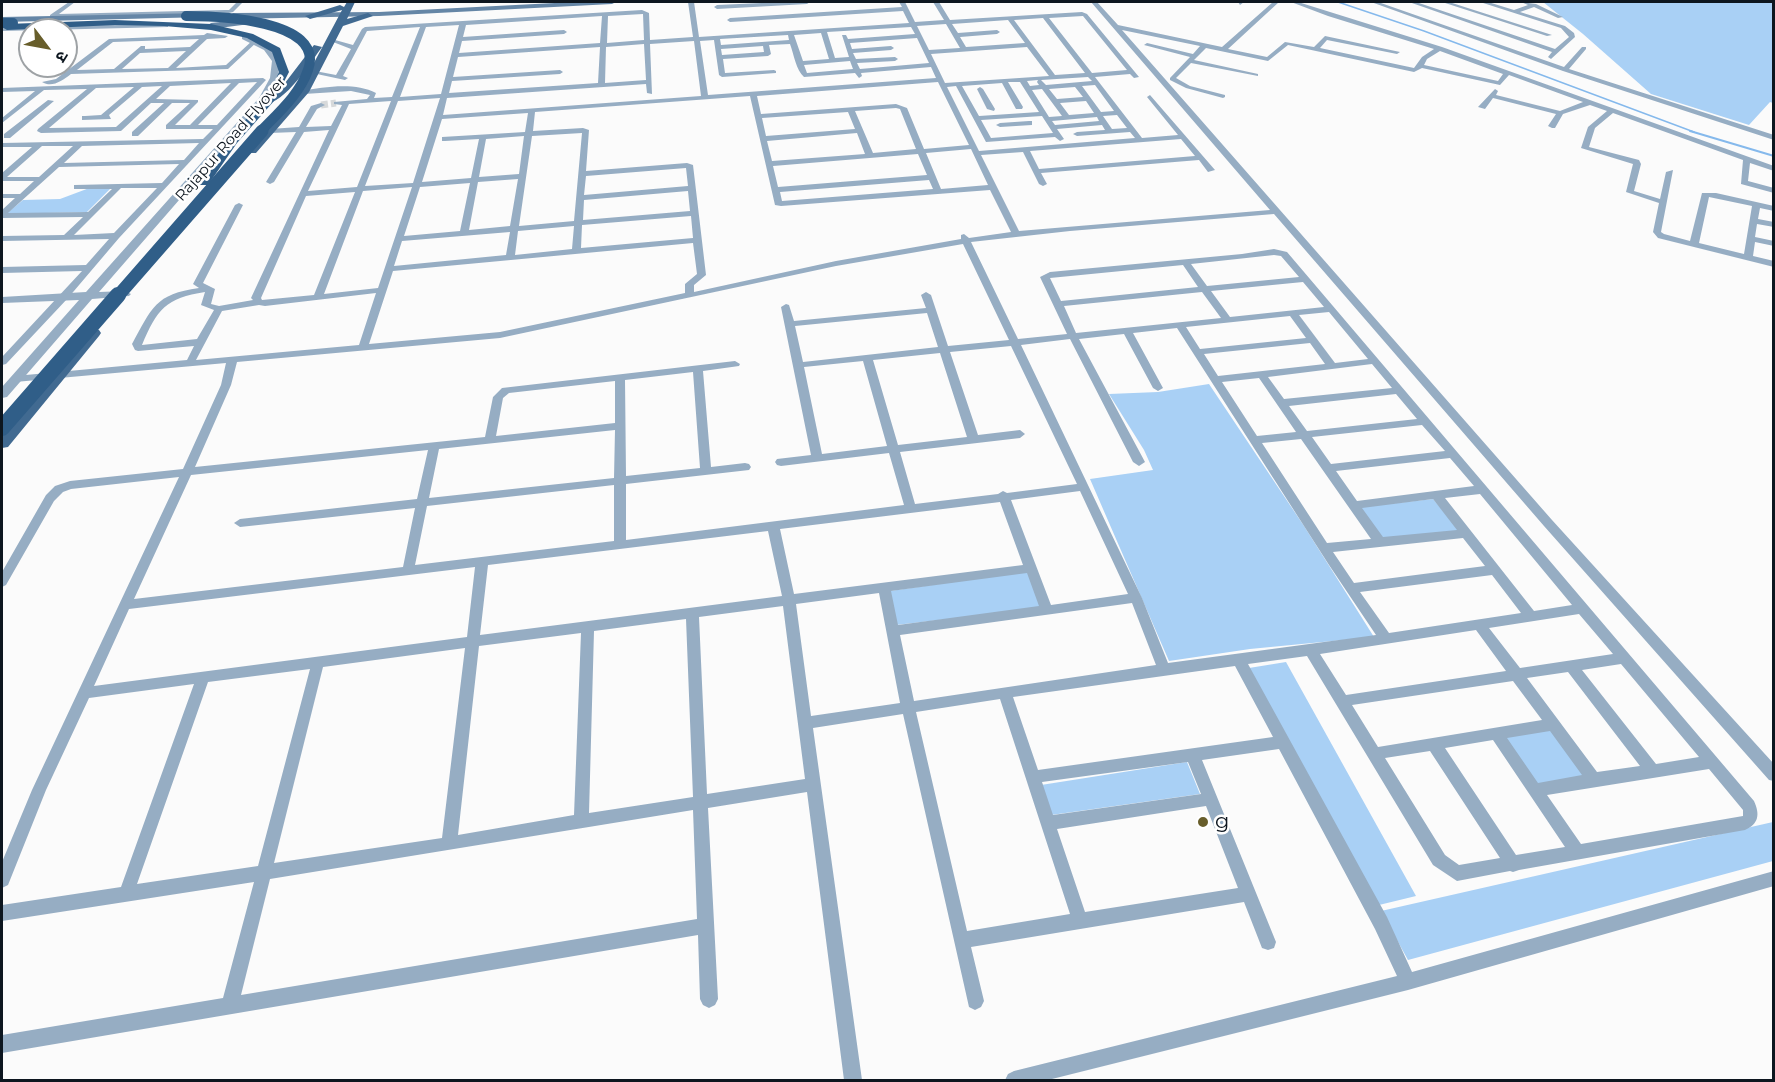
<!DOCTYPE html>
<html>
<head>
<meta charset="utf-8">
<style>
  body { margin:0 }
  #map { position:relative; width:1775px; height:1082px; overflow:hidden; background:#fbfbfb; font-family:Montserrat,"Noto Sans Devanagari",sans-serif }
  canvas { display:block }
  .frame { position:absolute; inset:0; border:3px solid #0d161f; pointer-events:none }
  .north { position:absolute; left:18px; top:18px; width:60px; height:60px; box-sizing:border-box; background:#fff; border:2px solid #9ea2a5; border-radius:50%; rotate:122deg; font-size:16px; font-weight:700; line-height:24px; text-align:center; color:#0d161f }
  .north::after { content:''; display:block; margin:auto; width:21px; height:27px; background:#685e2b; clip-path:polygon(50% 0,100% 100%,50% 72%,0 100%) }
</style>
</head>
<body>
<div id="map">
<canvas width="1775" height="1082"></canvas>
<div class="frame"></div>
<div class="north">उ</div>
</div>
<script>
const ctx = document.querySelector('canvas').getContext('2d');
ctx.lineJoin = 'round';
function paint(path, color) { ctx.fillStyle = color; ctx.fill(path, 'evenodd'); }
function strokePath(path, color, width, dash) { ctx.strokeStyle = color; ctx.lineWidth = width; ctx.lineCap = dash ? 'butt' : 'round'; ctx.setLineDash(dash || []); ctx.stroke(path); }
function write(font, color, halo, rows, align = 'center') {
  ctx.font = font + ' Montserrat,sans-serif'; ctx.lineWidth = 5; ctx.setLineDash([]); ctx.textBaseline = 'middle'; ctx.strokeStyle = halo; ctx.fillStyle = color; for (const [text, x, y, turn = 0] of rows) {
    ctx.save(); ctx.translate(x, y); ctx.rotate((+turn || 0) * Math.PI / 180); ctx.textAlign = isNaN(turn) ? turn : align; if (halo) ctx.strokeText(text, 0, 0); ctx.fillText(text, 0, 0); ctx.restore();
  }
}
paint(new Path2D(`
  M1543 2H1773V103L1770 102 1749 125 1651 94 1583 34Z
  M92 187H112L87 212 6 214 23 200 60 199Z
  M1209 384 1304 526 1374 637 1250 649 1169 661 1090 479 1153 470 1144 450 1109 394 1158 392Z
  M1433 499 1460 531 1381 538 1360 507Z
  M1029 571 1041 608 896 625 890 591Z
  M1286 662 1416 896 1379 905 1249 668Z
  M1551 728 1586 776 1537 786 1502 736Z
  M1187 762 1200 794 1051 815 1041 785Z
  M1773 822V861L1408 960 1381 911Z`), '#a9d0f5');
strokePath(new Path2D(`
  M1338 2 1424 31 1694 132`), '#85b9ec', 1.5);
strokePath(new Path2D(`
  M1690 131 1774 156`), '#85b9ec', 2);
strokePath(new Path2D(`
  M321 105 336 103`), '#d7d9da', 7, [7, 3]);
paint(new Path2D(`
  M69 2H75L59 14 225 10H229L237 2H243L233 12 225 14 50 17V15Z
  M688 2H694L699 37 909 23 903 11 730 22 727 20 730 18 902 7 899 2H905L915 22 944 20 933 2H939L950 20 1082 12 1087 14 1139 77 1134 78 1130 74 1095 77 1142 138 1178 135 1147 97 1150 95 1215 170 1208 172 1199 160 1041 173 1047 184 1043 186 1039 184 1023 152 981 155 1019 231 1270 210 1091 2H1097L1118 25 1222 47 1273 2H1279L1228 49 1267 57 1285 42 1314 47 1325 36 1400 52 1397 54 1327 40 1320 48 1414 68 1422 57 1434 49 1328 16 1291 2H1298L1442 47 1774 166V171L1750 163 1748 181 1774 188V193L1741 184 1743 160 1613 113 1595 128 1589 147 1639 160 1641 164 1634 191 1660 199 1666 172 1673 170 1661 232 1664 234 1690 241 1702 193H1716L1774 206V211L1760 208 1758 219 1774 222V227L1757 224 1755 237 1774 241V246L1755 242 1753 256 1774 261V267L1658 238 1653 232 1659 203 1626 192 1633 164 1581 148 1588 127 1607 111 1590 105 1563 114 1555 128H1552L1548 126 1556 114 1493 98 1485 109 1478 107 1495 89 1498 91 1496 95 1560 111 1583 102 1509 75 1500 85 1422 68 1414 72 1288 45 1268 61 1206 48 1194 60 1258 74V76L1191 63 1176 78 1190 86 1225 95V97L1223 98 1186 88 1170 80V78L1190 57 1144 45 1147 43 1193 54 1200 46 1122 30 1552 520 1774 764V781L1769 780 1544 526 1274 214 1070 231 971 242 1018 339 1067 334 1040 277 1050 272 1242 254 1274 249 1287 252 1754 801C1760 814 1759 824 1745 830L1519 870 1513 872 1510 871 1457 881 1433 865 1307 656 1248 664 1387 917 1412 972 1774 871V886L1408 990 1048 1080H1005L1008 1074 1014 1071 1397 976 1375 929 1279 749 1202 760 1276 942 1274 948 1268 950 1262 948 1244 902 971 947 984 1001 981 1007 975 1010 969 1007 903 714 813 728 862 1080H844L807 792 708 808 718 999 715 1005 709 1008 703 1005 700 999 698 935 2 1053V1035L223 998 254 882 2 921V905L121 887 194 684 89 698 46 790 8 885 2 888V862L32 790 179 477 71 489 63 492 54 501 6 585 2 587V572L46 495 55 486 70 481 183 469 221 385 226 363 15 382 10 379 15 376 187 360 194 346 138 351 135 350 132 344C152 308 155 294 199 288L193 284 235 205 239 203 243 205 203 283 215 289 211 304 219 306 253 300 251 298 329 130 304 132 274 182 270 184 266 182 296 132 270 133 266 131 270 129 299 127 311 106 321 103 325 105 317 109 306 127 331 126 342 105 334 104V102L367 99 370 95 351 91 304 94 302 93V91C324 87 355 82 376 93L374 98 392 97 420 27 367 31 343 76 348 78 345 80 312 73 315 71 336 75 351 49 328 40V38L353 45 362 29 365 27 642 10 649 13 650 40 693 37ZM643 14 644 40 607 43 608 16ZM602 16 600 43 459 53 462 41 564 34 567 32 564 30 463 37 466 25ZM1083 16 1127 70 1092 73 1049 18ZM1043 18 1085 73 1055 75 1014 20ZM1008 20 1025 43 966 47 960 37 997 34 1000 32 997 30 958 33 952 24ZM946 24 960 48 929 50 917 26ZM459 25 441 94 400 97 426 27ZM911 27 915 34 848 39 846 35H842L849 57 835 58 827 32ZM821 33 829 59 803 61 794 35ZM788 35 789 40 721 45 720 39ZM917 38 929 63 860 69 857 63 895 61 898 59 895 57 856 59 853 53 891 50 894 48 891 46 852 49 850 43ZM714 40 719 75 722 77 776 73V71L774 70 725 73 723 59 768 56 771 54 769 45 790 44C794 55 796 70 804 77L855 73 859 78 862 76 861 73 931 67 936 78 708 95 700 41ZM694 41 701 96 443 115 447 98 646 84 647 93 652 94 650 44ZM644 44 646 80 605 83 606 47ZM763 46 764 52 722 55 721 49ZM600 47 598 83 449 93 452 81 560 74 563 72 560 70 453 77 458 57ZM1027 47 1049 76 945 83 931 54ZM1440 51 1503 74 1498 81 1424 65 1427 59ZM850 61 853 69 807 73 804 65ZM1088 77 1092 81 1046 85 1041 80ZM1038 80 1037 82 1039 85 1030 86 1027 81ZM938 82 969 145 924 149 907 108 896 104 761 114 757 96ZM1008 82H1020L1039 112 979 116 962 86 1002 83 1016 109H1022L1023 107ZM1095 85 1114 111 1101 112 1082 86ZM956 86 986 142 1055 137 1060 141 1064 139 1057 129 1102 125 1105 130 1077 132 1073 134 1077 136 1130 132 1135 138 979 151 947 87ZM1075 87 1083 97 1057 99 1049 89ZM1042 89 1062 116 1049 117 1032 90ZM750 96 775 205 781 206 990 190 1011 232 969 238 964 234 961 235V239L836 261 694 292V285L706 275 693 165 687 163 586 171 589 130 583 128 533 131 535 112ZM440 98 413 183 365 186 398 101ZM391 101 357 187 308 191 349 104ZM1086 101 1094 113 1069 115 1060 103ZM896 108 900 109 916 149 873 153 855 111ZM848 112 855 129 766 136 762 118ZM528 113 525 132 442 137V141H445L479 139 471 178 422 182 442 119ZM1117 115 1127 128 1112 129 1103 116ZM1042 116 1053 133 991 138 981 120ZM1097 117 1099 121 1055 125 1052 121ZM582 133 574 221 519 226 532 136ZM857 133 865 154 772 161 767 141ZM524 136 519 174 479 177 486 139ZM1181 139 1195 156 1039 169 1030 151ZM971 149 988 185 941 189 926 153ZM918 154 927 175 778 187 773 166ZM686 168 688 186 584 195 586 176ZM518 179 510 226 469 230 478 182ZM929 180 933 189 782 201 780 192ZM470 183 460 231 404 236 420 187ZM412 187 378 288 324 294 363 191ZM688 191 690 211 583 220 584 200ZM355 192 314 295 262 300 261 298 306 196ZM1709 197 1752 206 1744 254 1699 243ZM691 216 693 238 581 248 582 225ZM574 226 572 249 515 255 518 231ZM510 232 506 255 394 266 402 241ZM693 243 697 274 685 284V293L500 332 369 344 393 271ZM963 244 1009 340 948 346 931 295 926 292 921 295 926 308 794 321 789 305 786 304 781 307 811 455 777 459 775 462 777 465 781 466 889 453 904 505 626 540V484L749 470 751 467 749 464 745 463 711 467 703 371 739 366 740 364 735 361 502 388 493 397 485 437 195 467 231 385 237 362 500 338 836 266ZM1274 255 1281 256 1299 277 1207 286 1191 264ZM1183 265 1198 287 1061 301 1050 278ZM1303 282 1324 307 1230 317 1211 291ZM205 292 201 305 214 310 197 339 142 345C157 309 166 298 205 292ZM1202 292 1221 318 1076 333 1064 306ZM376 293 359 345 196 360 222 311 259 305 265 306ZM1329 312 1368 359 1335 363 1299 315ZM927 313 938 347 803 362 795 326ZM1290 316 1306 338 1200 349 1186 327ZM1177 328 1329 565 1376 635 1168 663 1142 598 1021 345 1070 339 1133 462 1139 466 1145 462 1079 339 1124 334 1153 388 1158 391 1163 388 1133 333ZM1310 343 1325 364 1218 376 1204 354ZM1011 346 1077 484 1007 493 1003 491 998 494 915 504 900 452 1020 438 1025 434 1020 430 978 435 950 352ZM940 353 967 437 898 445 873 360ZM863 361 887 446 822 454 804 367ZM1372 364 1392 388 1284 399 1268 377ZM693 372 700 468 626 476 625 380ZM1259 378 1296 432 1257 436 1222 382ZM615 381V423L496 436 503 398 509 393ZM1396 394 1417 419 1307 431 1289 406ZM1422 425 1445 451 1331 464 1312 437ZM615 430 614 478 429 498 439 449ZM1301 439 1371 539 1327 543 1262 443ZM428 450 417 499 240 519 234 523 240 527 415 508 403 567 134 599 191 475ZM1450 458 1474 486 1357 501 1336 471ZM614 485V541L415 565 427 506ZM1080 491 1128 594 1051 605 1011 500ZM1480 494 1572 605 1534 611 1445 498ZM1433 499 1457 530 1383 537 1362 508ZM1000 502 1023 565 794 594 780 529ZM768 531 782 596 480 635 488 565ZM1463 538 1485 566 1354 583 1333 552ZM475 567 467 637 94 686 129 609ZM1027 573 1039 606 898 625 891 591ZM1492 575 1521 613 1389 633 1360 592ZM879 593 900 703 811 716 796 604ZM1132 603 1156 665 914 701 900 635ZM783 606 805 779 707 794 699 617ZM1579 614 1613 654 1520 668 1489 628ZM686 619 693 797 589 813 594 631ZM1476 630 1506 671 1346 695 1320 654ZM581 633 574 815 458 835 479 646ZM465 648 442 838 274 863 323 667ZM1621 664 1699 757 1656 764 1582 670ZM1235 666 1273 737 1038 770 1013 697ZM310 669 258 866 137 884 208 682ZM1568 672 1640 766 1597 772 1527 678ZM1513 681 1542 720 1378 747 1352 705ZM1000 699 1070 914 967 931 916 712ZM1550 731 1582 775 1538 783 1507 738ZM1493 740 1565 847 1516 855 1445 748ZM1430 751 1500 858 1459 865 1445 855 1385 758ZM1188 762 1201 794 1053 815 1042 782ZM1709 769 1743 810V816L1581 844 1547 795ZM1206 806 1238 888 1085 912 1057 829ZM693 810 697 919 241 995 270 879Z
  M784 2H810L807 4 717 9 714 7 717 5Z
  M1238 2H1244L1240 5Z
  M1371 2H1378L1564 67 1582 47H1586V49L1569 69 1774 135V140L1563 71Z
  M1409 2H1416L1555 49 1569 37 1561 28 1480 2H1488L1514 10 1528 5 1521 2 1536 4 1563 17 1558 18 1534 7 1520 12 1565 26 1574 33 1575 37 1551 59 1548 57 1552 52Z
  M1442 2H1449L1552 35 1547 36Z
  M207 33 228 36 225 38 207 39 176 68 226 65 253 40 258 41 228 69 71 74C62 81 52 88 42 82L56 79 109 39 204 35ZM199 39 190 47 145 49V46H141L114 69 77 70 113 42ZM186 51 168 68 122 69 140 53Z
  M263 78 266 80 265 81 119 238 68 298 6 364 2 365V357L82 271 2 273V267L86 265 109 239 2 241V236L64 235 83 217 2 218V210L15 198H2V194H20L34 181H2V173L32 147H2V143L203 139 213 129H166V125L190 103H172L138 136H132V132L164 103H151L121 131 41 133 37 131 38 129 87 89 44 90 2 123V118L35 91 2 92V88ZM257 82 217 125H198L239 83ZM231 83 190 125H175L198 102V100L156 99 170 86ZM162 86 116 127 49 128 96 88 134 87 101 115 85 116H82V120L111 119 109 115 142 87ZM199 143 184 160 64 163 82 146ZM42 146H73L39 177H7ZM179 164 162 183 74 185V189H112L88 212 8 213 59 167ZM121 188H157L114 233 74 235Z
  M980 87 983 89 995 109 994 111 987 109 977 89Z
  M48 100 54 101 10 138H4V134Z
  M1029 121H1032V125L1000 127 996 125 1000 123Z`), '#96adc3');
paint(new Path2D(`
  M165 23H168V27L2 31V27Z
  M245 35 269 46 280 61 278 78 267 99 99 292 125 291 131 294 129 296 92 299 7 397 2 398V387L79 300 2 303V297L86 292 259 98 270 78 272 61 264 50 242 39V35Z`), '#96adc3');
paint(new Path2D(`
  M574 2H616L612 4 379 16 233 19 229 16 233 13 379 12Z
  M204 13H207V17L2 22V17Z
  M247 19 251 22 250 24 211 29 207 26 211 23Z`), '#6586a6');
paint(new Path2D(`
  M347 2H355L347 19 368 13 373 16 343 26 309 92 256 153H248V149L299 91 342 10 310 19 305 16 340 5 344 7Z
  M314 45 322 47C311 62 283 107 262 104V100L285 83Z
  M94 329 99 330 101 333 99 336 8 447 2 448V433L89 330Z`), '#416a91');
paint(new Path2D(`
  M115 20 211 24 253 34 280 48 289 72 274 101 237 143 208 185H200L198 182 229 139 271 90 279 72 272 52 247 38 211 30 164 26 115 25 7 30 2 27 7 24Z`), '#305e88');
strokePath(new Path2D(`
  M186 16C215 16 326 19 308 70 300 94 277 114 260 132
  M4 23H13`), '#305e88', 10);
strokePath(new Path2D(`
  M117 297 262 131`), '#305e88', 13);
strokePath(new Path2D(`
  M2 428 118 295`), '#305e88', 16);
for (const [x, y, r, color] of [
  [1203,822,6,"#685e2b"]
]) { const dot = new Path2D(); dot.arc(x, y, r, 0, 2 * Math.PI); ctx.fillStyle = color; ctx.fill(dot); strokePath(dot, '#fff', 2); }
write('15px', '#0d161f', '#fff', [
  ["Rajapur Road Flyover",231,139,-49]
]);
write('21px', '#0d161f', '#fff', [
  ["g",1215,822]
], 'left');
</script>
</body>
</html>
